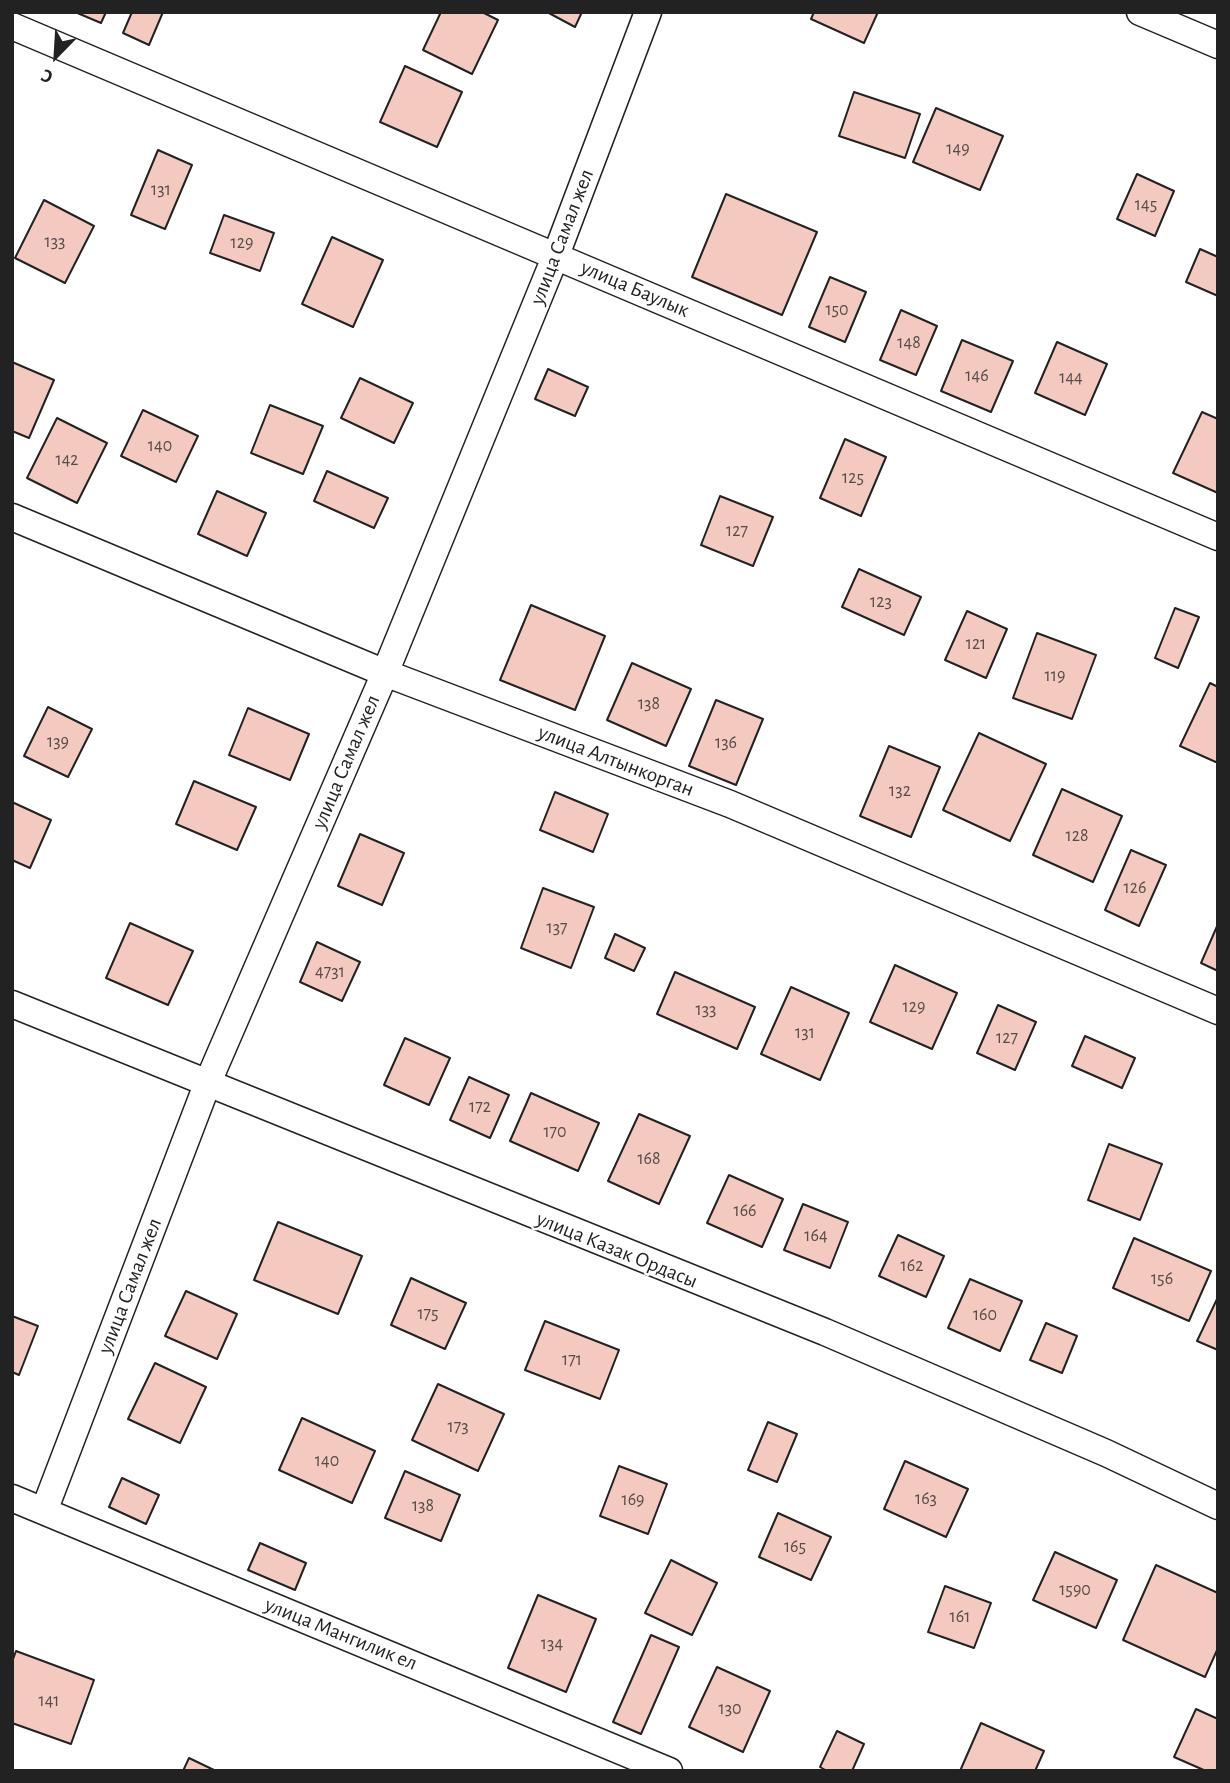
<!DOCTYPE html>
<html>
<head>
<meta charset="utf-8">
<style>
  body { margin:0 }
  #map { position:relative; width:1230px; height:1783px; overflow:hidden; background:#fff; font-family:"Alegreya Sans",sans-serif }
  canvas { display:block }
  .frame { position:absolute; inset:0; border:14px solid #222; pointer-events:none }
  .north { position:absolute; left:21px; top:21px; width:70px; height:70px; -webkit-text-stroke:5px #fff; paint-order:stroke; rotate:204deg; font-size:19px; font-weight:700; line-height:28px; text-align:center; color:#222 }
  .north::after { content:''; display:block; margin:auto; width:24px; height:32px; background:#222; clip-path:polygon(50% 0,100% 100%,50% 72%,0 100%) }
</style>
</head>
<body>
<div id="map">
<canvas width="1230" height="1783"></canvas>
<div class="frame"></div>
<div class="north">С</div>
</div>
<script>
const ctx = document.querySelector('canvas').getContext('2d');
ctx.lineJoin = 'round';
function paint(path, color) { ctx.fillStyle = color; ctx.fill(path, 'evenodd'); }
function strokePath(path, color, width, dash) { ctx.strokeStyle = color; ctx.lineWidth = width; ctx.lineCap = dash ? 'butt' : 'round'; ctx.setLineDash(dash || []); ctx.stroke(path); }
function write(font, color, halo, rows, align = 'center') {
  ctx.font = font + ' "Alegreya Sans",sans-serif'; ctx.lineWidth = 5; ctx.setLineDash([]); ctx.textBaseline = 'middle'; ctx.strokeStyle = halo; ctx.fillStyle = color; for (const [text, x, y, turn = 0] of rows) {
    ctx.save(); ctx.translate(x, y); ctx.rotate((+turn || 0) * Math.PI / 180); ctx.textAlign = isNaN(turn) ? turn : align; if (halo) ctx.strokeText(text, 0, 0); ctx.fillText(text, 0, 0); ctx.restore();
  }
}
const building = new Path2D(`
  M75 12H106L101 23Z
  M132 12H163L149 45 123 33Z
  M441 12H482L498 20 472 74 423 50Z
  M547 12H582L575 27Z
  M814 12H878L864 43 811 19Z
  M405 66 462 92 437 147 380 122Z
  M854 92 920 114 905 158 839 136Z
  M936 108 1003 136 980 190 913 162Z
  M158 150 192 165 165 229 131 215Z
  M1137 174 1174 191 1155 236 1117 219Z
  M726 194 817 232 782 315 692 277Z
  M44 200 94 226 65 283 15 258Z
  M224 215 274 233 260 271 210 253Z
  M332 237 383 260 353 327 302 304Z
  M1200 249 1218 257V296L1186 282Z
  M830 277 866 292 845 342 809 327Z
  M901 310 937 326 916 375 880 360Z
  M962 340 1013 361 991 412 941 391Z
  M1057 342 1107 364 1085 415 1035 393Z
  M12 362 54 380 29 438 12 431Z
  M548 369 588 387 575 416 535 399Z
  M360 378 413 403 394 443 341 418Z
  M270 405 323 426 303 474 251 453Z
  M143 410 198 436 176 482 121 456Z
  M1202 412 1218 419V493L1173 473Z
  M57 418 107 443 77 503 27 478Z
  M845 439 886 457 861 516 820 498Z
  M327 471 388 498 374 528 314 501Z
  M217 491 266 513 247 556 198 534Z
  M720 496 773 517 753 566 701 545Z
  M859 569 921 597 904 635 842 607Z
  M531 605 605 636 575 710 500 680Z
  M1175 608 1199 617 1178 668 1155 658Z
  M967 611 1007 629 986 678 945 660Z
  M1037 633 1096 655 1072 719 1013 698Z
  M632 663 691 689 666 746 607 720Z
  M1210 683 1218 687V763L1180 746Z
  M716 700 763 719 736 785 689 766Z
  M48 707 92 729 68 777 24 756Z
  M248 708 309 734 290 780 229 755Z
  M979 733 1046 764 1010 841 943 810Z
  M889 746 940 767 911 837 860 816Z
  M194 781 256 807 237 850 176 824Z
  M1062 789 1122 816 1093 882 1033 855Z
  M555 792 608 814 593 852 540 830Z
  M12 802 51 820 30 868 12 860Z
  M360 834 404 853 382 905 338 886Z
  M1131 850 1166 865 1139 926 1105 910Z
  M543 888 594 907 571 968 521 948Z
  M130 923 193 951 168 1005 106 978Z
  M1218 924V971L1201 963Z
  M615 934 645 948 634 971 605 958Z
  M317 942 360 962 342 1001 300 982Z
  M895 965 957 993 932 1049 870 1022Z
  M675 972 755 1007 737 1049 657 1014Z
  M791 987 849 1013 820 1080 761 1054Z
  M998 1005 1036 1022 1015 1070 977 1053Z
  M1085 1036 1135 1058 1122 1088 1072 1066Z
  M405 1038 450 1058 429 1105 384 1085Z
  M469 1077 509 1095 490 1138 450 1120Z
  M531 1093 599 1123 578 1171 510 1141Z
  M639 1114 690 1136 659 1204 608 1181Z
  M1109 1144 1162 1164 1140 1220 1088 1200Z
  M729 1175 783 1199 762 1247 707 1223Z
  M803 1204 848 1222 830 1268 784 1250Z
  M278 1222 362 1256 338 1314 254 1280Z
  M898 1235 944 1256 926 1297 879 1276Z
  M1134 1238 1211 1271 1189 1321 1113 1288Z
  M411 1278 466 1303 445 1349 391 1325Z
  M970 1279 1022 1301 1000 1351 948 1328Z
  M186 1291 237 1314 217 1359 165 1336Z
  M1218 1297V1350L1197 1341Z
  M12 1316 38 1326 19 1375 12 1372Z
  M545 1321 619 1350 600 1399 525 1370Z
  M1046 1323 1077 1336 1062 1373 1030 1360Z
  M155 1363 206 1387 180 1443 128 1419Z
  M438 1384 504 1414 478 1471 412 1440Z
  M302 1418 375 1451 352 1503 279 1470Z
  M768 1422 797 1434 777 1482 748 1470Z
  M905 1461 968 1489 946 1537 884 1509Z
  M619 1466 667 1484 648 1534 600 1516Z
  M405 1471 460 1495 441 1541 385 1518Z
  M122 1478 159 1495 146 1524 109 1507Z
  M778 1513 831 1537 811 1580 759 1557Z
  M260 1543 306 1563 295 1590 248 1570Z
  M1055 1552 1117 1580 1096 1628 1033 1600Z
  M671 1560 717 1583 692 1635 645 1613Z
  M1156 1565 1218 1593V1648L1205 1677 1123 1640Z
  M945 1586 991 1603 974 1648 928 1632Z
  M538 1595 596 1619 566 1692 508 1668Z
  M651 1635 679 1647 641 1734 613 1722Z
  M16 1651 94 1680 71 1744 12 1723V1662Z
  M717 1667 770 1691 743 1752 689 1727Z
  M1196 1709 1218 1719 1217 1771H1206L1174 1757Z
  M981 1723 1044 1751 1035 1771H960Z
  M837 1731 864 1744 852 1771H827L820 1767Z
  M189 1758 216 1771H183Z`);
paint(building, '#f3c9c0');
strokePath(building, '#222', 2);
const street = new Path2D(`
  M1140 12 1218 45
  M12 26 1218 537
  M12 517 385 673 730 804 1218 1011
  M12 1004 825 1332 1106 1453 1218 1506
  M12 1498 669 1771
  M44 1511 208 1082 385 673 556 255 648 12`);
strokePath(street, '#222', 29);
strokePath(street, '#fff', 26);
write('18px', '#564c4a', null, [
  ["149",958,149],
  ["131",161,190],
  ["145",1146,205],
  ["133",55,242],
  ["129",242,243],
  ["150",837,310],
  ["148",909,343],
  ["146",977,376],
  ["144",1071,378],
  ["140",160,446],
  ["142",67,460],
  ["125",853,478],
  ["127",737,531],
  ["123",881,602],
  ["121",976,644],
  ["119",1055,676],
  ["138",649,704],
  ["139",58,742],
  ["136",726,743],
  ["132",900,791],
  ["128",1077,836],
  ["126",1135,888],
  ["137",557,928],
  ["4731",330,972],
  ["129",914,1007],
  ["133",706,1010],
  ["131",805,1033],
  ["127",1007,1038],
  ["172",480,1107],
  ["170",555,1132],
  ["168",649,1159],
  ["166",745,1211],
  ["164",816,1236],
  ["162",912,1266],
  ["156",1162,1279],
  ["175",428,1314],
  ["160",985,1315],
  ["171",572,1360],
  ["173",458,1427],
  ["140",327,1461],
  ["163",926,1499],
  ["169",633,1500],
  ["138",423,1506],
  ["165",795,1547],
  ["1590",1075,1590],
  ["161",960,1617],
  ["134",552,1644],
  ["141",49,1701],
  ["130",730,1709]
]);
write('21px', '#222', '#fff', [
  ["улица Самал жел",562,237,-69],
  ["улица Баулык",635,289,23],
  ["улица Алтынкорган",616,761,21],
  ["улица Самал жел",346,762,-67],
  ["улица Казак Ордасы",617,1250,22],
  ["улица Самал жел",130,1286,-69],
  ["улица Мангилик ел",341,1634,22]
]);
</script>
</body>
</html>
